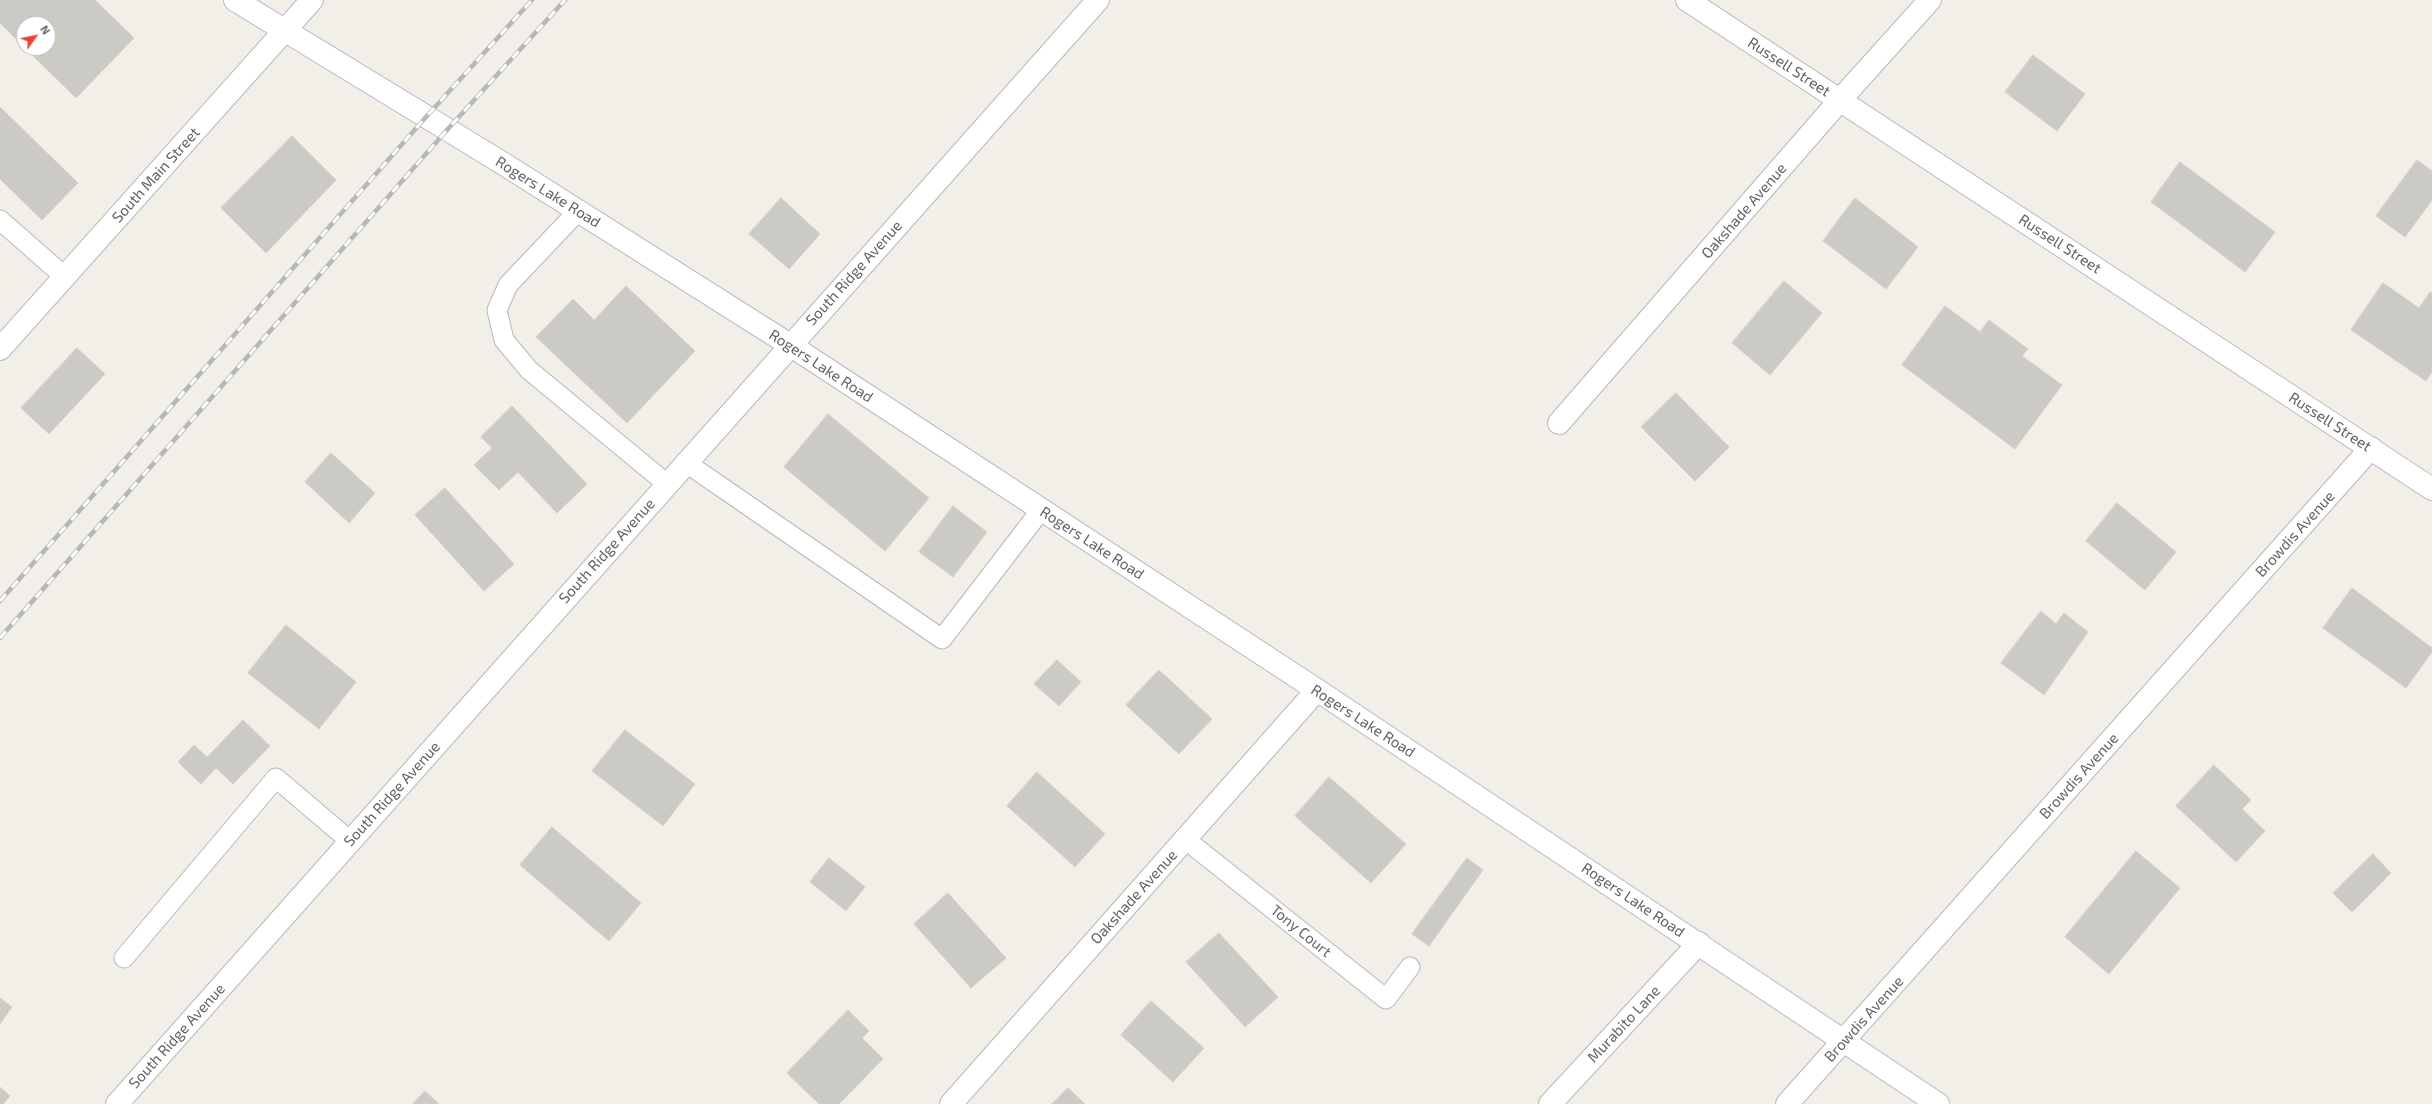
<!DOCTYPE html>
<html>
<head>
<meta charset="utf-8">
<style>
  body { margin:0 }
  #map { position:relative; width:2432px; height:1104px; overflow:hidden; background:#f1efe8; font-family:"Exo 2",sans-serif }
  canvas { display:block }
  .north { position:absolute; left:16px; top:16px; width:40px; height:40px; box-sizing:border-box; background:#fff; border:1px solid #bfc1c3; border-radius:50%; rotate:57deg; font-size:11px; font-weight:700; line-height:16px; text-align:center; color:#5f6368 }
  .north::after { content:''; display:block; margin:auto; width:14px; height:18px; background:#ea4335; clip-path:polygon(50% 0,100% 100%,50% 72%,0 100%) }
</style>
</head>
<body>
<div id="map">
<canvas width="2432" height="1104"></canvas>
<div class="north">N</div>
</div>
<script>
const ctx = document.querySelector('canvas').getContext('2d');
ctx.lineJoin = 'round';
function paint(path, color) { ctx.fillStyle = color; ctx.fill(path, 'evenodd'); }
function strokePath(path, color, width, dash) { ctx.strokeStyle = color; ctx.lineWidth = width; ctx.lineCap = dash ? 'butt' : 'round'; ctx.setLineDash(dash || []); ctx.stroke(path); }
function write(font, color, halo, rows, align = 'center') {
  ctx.font = font + ' "Exo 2",sans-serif'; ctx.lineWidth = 3; ctx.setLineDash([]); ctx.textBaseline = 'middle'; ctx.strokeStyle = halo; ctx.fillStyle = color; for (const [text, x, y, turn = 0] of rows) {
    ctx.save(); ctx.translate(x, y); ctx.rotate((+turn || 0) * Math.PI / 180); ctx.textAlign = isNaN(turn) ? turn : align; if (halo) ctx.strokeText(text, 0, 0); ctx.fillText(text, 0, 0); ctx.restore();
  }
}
const building = new Path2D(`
  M0 0H95L134 38 76 98 25 48H48V24H24V47L0 23Z
  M2033 55 2085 94 2057 131 2005 92Z
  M0 107 78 183 42 220 0 179Z
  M292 136 336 180 266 253 221 208Z
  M2417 160 2432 171V200L2405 237 2376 216Z
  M2180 162 2275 232 2245 272 2151 202Z
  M781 198 820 234 789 269 749 234Z
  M1855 198 1918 247 1886 289 1823 241Z
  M1784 281 1822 313 1770 375 1732 343Z
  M2383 283 2419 308 2430 292 2432 293V372L2426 381 2351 330Z
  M626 286 695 351 627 423 536 337 573 299 594 320Z
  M1945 306 1980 332 1989 320 2028 349 2022 356 2062 385 2015 449 1902 365Z
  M77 348 105 374 49 434 21 408Z
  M1676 393 1729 447 1695 481 1641 427Z
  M512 406 587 484 557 513 518 472 499 490 474 465 492 448 481 437Z
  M828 414 929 498 885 551 784 467Z
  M331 453 375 493 349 523 305 482Z
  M445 488 514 564 484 591 415 515Z
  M2117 503 2176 552 2145 590 2086 541Z
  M953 506 987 532 953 577 919 552Z
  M2352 588 2432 648V652L2406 688 2323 628Z
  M2041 611 2056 624 2064 613 2088 632 2044 695 2001 663Z
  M286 625 356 682 319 729 248 673Z
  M1057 660 1081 682 1059 706 1034 684Z
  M1159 670 1212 719 1179 754 1126 705Z
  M243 720 270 746 233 784 216 768 201 784 178 762 194 745 207 757Z
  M625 730 695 784 663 826 592 771Z
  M2214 765 2251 800 2242 809 2265 831 2236 862 2176 806Z
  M1037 772 1105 834 1075 867 1007 806Z
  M1329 777 1406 844 1371 883 1295 816Z
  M552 827 641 903 609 941 520 865Z
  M2136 851 2180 888 2109 974 2065 937Z
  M2373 854 2391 873 2352 912 2333 893Z
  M829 858 865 887 846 911 810 882Z
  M1467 858 1483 870 1429 946 1412 934Z
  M948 893 1006 958 971 988 914 924Z
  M1219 933 1278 997 1245 1027 1186 962Z
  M0 998 12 1007 0 1024Z
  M1151 1001 1204 1048 1173 1082 1121 1035Z
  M848 1010 869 1031 862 1038 883 1059 839 1104H819L787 1073Z
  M0 1087 10 1096 3 1104H0Z
  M1068 1088 1085 1104H1052Z
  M425 1091 439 1104H413Z`);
paint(building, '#cccac5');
strokePath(building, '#d6d1c6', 1);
const service = new Path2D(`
  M578 211 508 285 497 310 504 340 529 370 667 484
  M0 220 65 277
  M685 462 942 639 1041 510
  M1185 839 1386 999 1410 967
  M124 958 276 778 350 841`);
const minor = new Path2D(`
  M1687 0 2432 489
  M1559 423 1840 100 1930 0
  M951 1104 1317 690
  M1550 1104 1699 943
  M1787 1104 2371 448`);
const tertiary = new Path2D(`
  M117 1104 1098 0`);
const secondary = new Path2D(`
  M235 0 499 161 790 345 1317 690 1938 1104
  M0 349 312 0`);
strokePath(service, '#b5b8bc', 21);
strokePath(minor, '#b5b8bc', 24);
strokePath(tertiary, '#b5b8bc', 24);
strokePath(secondary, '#b6babf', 24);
strokePath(service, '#fff', 19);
strokePath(minor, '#fff', 22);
strokePath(tertiary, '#fff', 22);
strokePath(secondary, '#fff', 22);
const rail = new Path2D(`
  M0 601 426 117 532 0
  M0 638 447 130 565 0`);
strokePath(rail, '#b6b7b8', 4.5);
strokePath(rail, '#fff', 3, [9]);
write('15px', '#5f6368', '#fff', [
  ["Russell Street",1789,67,33],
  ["South Main Street",156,175,-48],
  ["Rogers Lake Road",548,192,32],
  ["Oakshade Avenue",1744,211,-49],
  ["Russell Street",2060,244,33],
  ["South Ridge Avenue",854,273,-48],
  ["Rogers Lake Road",821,366,33],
  ["Russell Street",2330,422,33],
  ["Browdis Avenue",2295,534,-48],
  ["Rogers Lake Road",1092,543,33],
  ["South Ridge Avenue",607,551,-48],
  ["Rogers Lake Road",1363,721,33],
  ["Browdis Avenue",2079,776,-48],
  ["South Ridge Avenue",392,794,-48],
  ["Oakshade Avenue",1134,897,-48],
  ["Rogers Lake Road",1633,900,34],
  ["Tony Court",1301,931,39],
  ["Browdis Avenue",1864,1019,-48],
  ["Murabito Lane",1624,1024,-47],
  ["South Ridge Avenue",177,1036,-48]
]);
</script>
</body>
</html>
